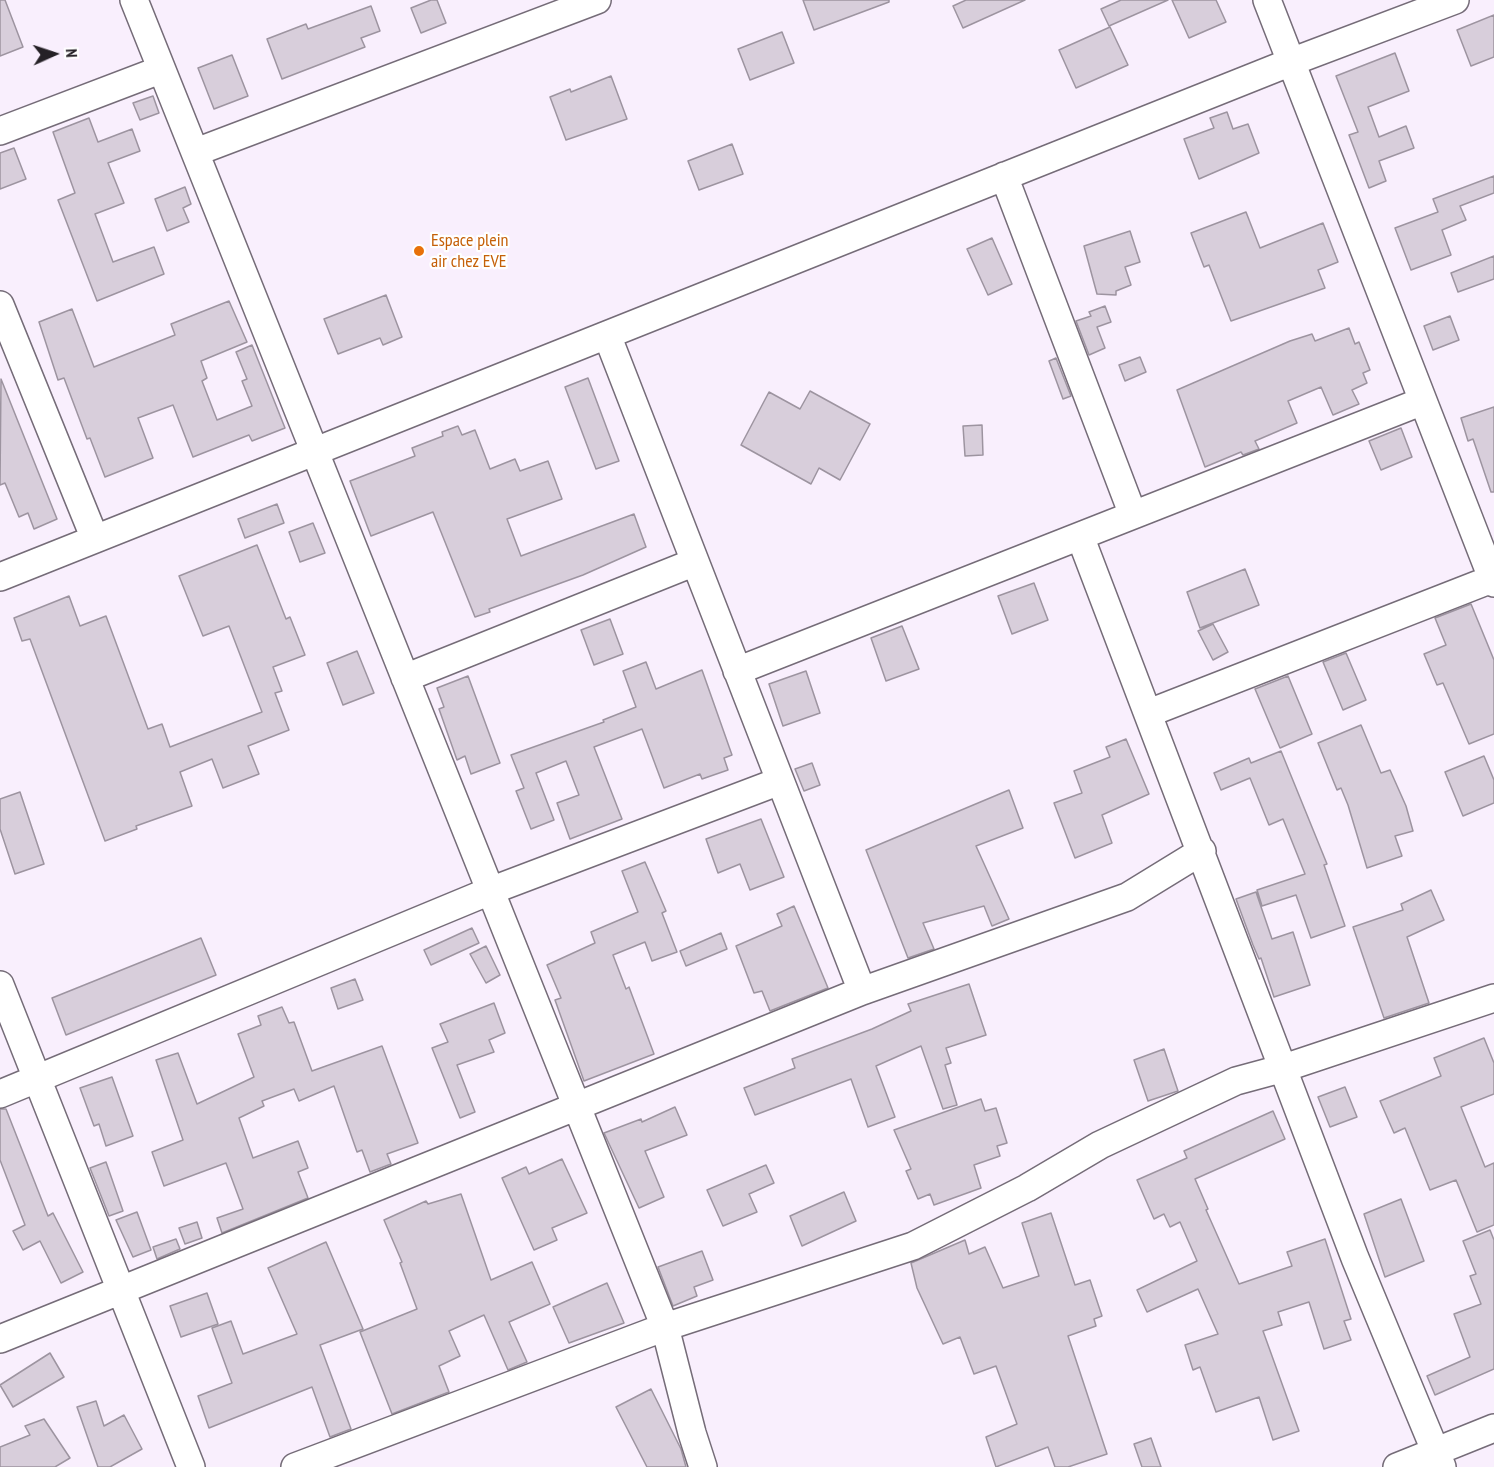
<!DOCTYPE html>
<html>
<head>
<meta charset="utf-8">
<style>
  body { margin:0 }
  #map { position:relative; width:1494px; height:1467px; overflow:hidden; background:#f9effd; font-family:"PT Sans Narrow",sans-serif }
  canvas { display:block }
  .north { position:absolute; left:24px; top:24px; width:60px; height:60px; -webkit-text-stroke:4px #fff; paint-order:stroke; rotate:87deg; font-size:16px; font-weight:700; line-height:24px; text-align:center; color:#252126 }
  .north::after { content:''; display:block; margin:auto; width:21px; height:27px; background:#252126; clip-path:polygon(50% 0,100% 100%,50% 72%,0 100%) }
</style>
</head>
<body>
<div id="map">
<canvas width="1494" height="1467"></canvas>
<div class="north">N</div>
</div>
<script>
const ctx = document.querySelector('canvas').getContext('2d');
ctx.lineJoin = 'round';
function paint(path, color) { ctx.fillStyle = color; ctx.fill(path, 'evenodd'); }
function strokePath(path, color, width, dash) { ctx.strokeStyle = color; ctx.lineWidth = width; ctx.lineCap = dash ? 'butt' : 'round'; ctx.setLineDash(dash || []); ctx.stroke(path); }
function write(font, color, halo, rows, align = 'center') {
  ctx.font = font + ' "PT Sans Narrow",sans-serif'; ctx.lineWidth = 4.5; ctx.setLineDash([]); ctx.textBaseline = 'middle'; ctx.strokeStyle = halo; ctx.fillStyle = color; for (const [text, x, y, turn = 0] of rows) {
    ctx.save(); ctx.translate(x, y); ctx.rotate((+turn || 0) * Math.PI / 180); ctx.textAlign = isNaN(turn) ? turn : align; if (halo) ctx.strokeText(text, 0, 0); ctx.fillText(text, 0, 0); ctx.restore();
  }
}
const building = new Path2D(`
  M0 0H5L23 47 0 56Z
  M431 0H437L446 23 421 33 411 8Z
  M803 0H889V2L814 30Z
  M966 0H1025L963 28 953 6Z
  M1121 0H1168L1109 26 1101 9Z
  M1172 0H1216L1226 22 1189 38Z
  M371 6 380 31 361 38 365 47 282 79 267 39 306 24 308 29Z
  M1494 15V57L1471 66 1457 30Z
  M1110 27 1128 65 1076 88 1059 50Z
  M782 32 794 63 750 80 738 49Z
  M1395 53 1409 91 1368 107 1379 137 1406 126 1414 148 1379 161 1386 181 1369 188 1349 135 1358 132 1336 76Z
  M232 55 248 96 214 109 198 68Z
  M611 76 627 119 566 140 550 97 570 89 571 92Z
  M153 96 159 113 140 120 133 103Z
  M1227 112 1233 129 1248 124 1259 153 1199 179 1184 139 1214 128 1210 118Z
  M89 118 98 142 132 129 140 151 108 163 124 203 95 214 113 262 154 247 164 274 97 301 58 200 75 193 53 132Z
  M732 144 743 174 699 190 688 161Z
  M14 148 26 179 0 189V153Z
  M1494 176V193L1460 206 1466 220 1442 230 1451 255 1411 270 1395 228 1438 212 1433 199Z
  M185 187 191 204 183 208 189 222 167 231 155 199Z
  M1246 212 1260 248 1323 223 1338 262 1318 270 1325 288 1231 321 1209 265 1204 267 1191 233Z
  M1130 231 1140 262 1125 267 1131 285 1116 291V295L1097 294 1084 246Z
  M992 238 1012 284 988 295 967 249Z
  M1494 256V279L1458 292 1451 273Z
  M386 295 402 337 383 345 380 338 338 354 324 319Z
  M229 301 247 342 201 361 207 378 202 381 217 420 252 406 242 381 247 379 236 352 252 345 285 428 252 441 249 435 193 457 173 405 138 418 153 458 105 477 90 438 87 439 64 378 58 380 39 322 72 309 94 367 175 335 171 324Z
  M1105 306 1111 322 1097 327 1105 348 1089 355 1076 321 1091 316 1089 312Z
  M1450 316 1459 340 1433 350 1424 326Z
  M1349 328 1355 344 1359 342 1370 370 1363 373 1367 383 1352 390 1359 404 1333 415 1321 387 1288 401 1297 423 1255 441 1259 449 1243 455 1241 452 1205 467 1177 390 1290 341 1312 334 1315 341Z
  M1140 357 1146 372 1125 381 1119 365Z
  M1056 358 1071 396 1063 399 1049 361Z
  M588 378 619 461 596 469 565 387Z
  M1 379 57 519 34 529 28 513 19 517 5 483 0 485Z
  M810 391 870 424 840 480 819 468 811 484 741 445 769 392 800 409Z
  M1494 407V492H1491L1473 439 1468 441 1461 418Z
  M982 425 983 455 965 456 963 426Z
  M458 426 462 435 475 430 490 469 515 459 520 471 548 461 562 499 507 519 521 556 634 514 646 547 583 575 489 609 490 612 475 617 433 512 371 536 350 481 415 456 412 448 443 436 442 432Z
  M1401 428 1412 457 1381 470 1369 441Z
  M277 504 284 523 245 538 238 519Z
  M313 523 325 553 300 562 289 532Z
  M257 545 286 619 290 617 305 655 273 667 282 691 275 693 289 730 248 746 259 774 223 788 212 759 180 772 192 806 136 826 137 829 105 841 30 639 22 641 14 618 69 596 80 626 106 616 148 729 162 724 170 747 262 712 229 626 203 636 179 576Z
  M1245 569 1259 605 1200 628 1187 592Z
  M1034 583 1048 620 1012 634 998 596Z
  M1471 604 1494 660V734L1469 744 1443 683 1437 685 1424 654 1446 645 1435 618Z
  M610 619 623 654 594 665 581 630Z
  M1213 624 1228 652 1213 660 1198 631Z
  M902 626 919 669 886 681 871 638Z
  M357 651 374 693 343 705 327 663Z
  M1346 653 1366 700 1343 710 1323 662Z
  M646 662 656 689 702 670 732 755 724 758 728 770 702 779 700 774 664 788 642 729 594 747 622 819 570 839 557 803 579 795 566 761 536 773 554 820 531 829 516 791 524 788 511 755 604 722 603 720 636 707 623 671Z
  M806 671 820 713 783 726 769 684Z
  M468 676 500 763 471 774 465 756 457 760 439 709 444 707 437 688Z
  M1288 676 1312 734 1280 748 1255 689Z
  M1361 725 1381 773 1390 770 1406 806 1413 831 1395 836 1402 856 1367 868 1348 805 1341 788 1337 790 1318 743Z
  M1126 739 1149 794 1102 815 1112 843 1075 858 1054 803 1082 793 1074 771 1110 757 1106 747Z
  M1281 751 1327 864 1324 865 1345 926 1311 938 1296 895 1262 906 1257 890 1305 874 1283 819 1269 825 1250 778 1221 790 1214 773 1249 758 1251 763Z
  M1484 756 1494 780V803L1463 816 1445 772Z
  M812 763 820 785 804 791 795 769Z
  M1009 790 1023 828 976 846 1009 919 992 926 984 906 923 923 934 949 908 958 866 850Z
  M20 792 44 864 15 874 0 829V799Z
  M761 819 784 877 750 890 740 864 718 873 706 839Z
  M645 862 666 911 662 913 677 952 652 961 645 942 613 955 626 989 629 987 654 1054 584 1081 555 1000 561 998 547 965 595 943 591 932 638 912 622 871Z
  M1431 890 1444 920 1407 937 1429 1003 1384 1018 1353 927 1403 910 1401 904Z
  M1256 892 1272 939 1293 932 1310 985 1274 997 1261 958 1259 959 1253 945 1236 899Z
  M794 906 828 988 770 1011 762 991 754 993 736 946 782 926 777 914Z
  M472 928 479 943 431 965 424 950Z
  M721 933 727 949 686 966 680 951Z
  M201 938 216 975 66 1035 52 998Z
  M486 946 500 975 486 983 470 954Z
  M355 979 363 1000 338 1009 331 988Z
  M969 984 986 1035 946 1048 951 1063 945 1065 957 1105 943 1109 921 1046 876 1066 895 1117 868 1127 851 1079 755 1115 744 1088 795 1068 792 1059 872 1029 911 1011 908 1004Z
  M494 1003 505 1033 489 1040 494 1052 457 1065 475 1112 460 1118 432 1048 448 1042 440 1024Z
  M282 1007 289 1023 294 1022 312 1071 382 1046 418 1143 387 1154 391 1164 370 1172 362 1150 357 1152 334 1086 299 1101 294 1089 262 1101 264 1106 239 1118 253 1158 298 1141 308 1168 298 1172 308 1198 222 1233 217 1218 243 1209 226 1163 164 1186 152 1152 183 1140 156 1060 178 1053 197 1104 254 1077 238 1034 261 1025 258 1016Z
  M1484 1038 1494 1063V1094L1461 1107 1485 1167 1494 1163V1225L1477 1232 1456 1180 1430 1190 1405 1128 1394 1133 1380 1101 1441 1076 1434 1058Z
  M1164 1049 1178 1091 1148 1101 1134 1060Z
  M112 1077 133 1136 106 1146 99 1124 94 1126 80 1088Z
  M1345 1087 1357 1117 1330 1127 1318 1097Z
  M981 1099 985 1111 996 1108 1007 1143 997 1146 1000 1156 974 1165 981 1188 934 1205 930 1194 918 1199 906 1171 911 1169 894 1130Z
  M675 1107 687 1135 645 1151 664 1197 639 1208 604 1133 641 1119 642 1122Z
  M6 1109 48 1216 53 1213 83 1272 61 1283 40 1241 23 1250 13 1231 25 1225 0 1160V1109Z
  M1273 1111 1285 1139 1195 1179 1208 1209 1206 1210 1239 1284 1292 1266 1287 1252 1325 1239 1351 1319 1344 1321 1351 1340 1324 1349 1309 1302 1278 1312 1282 1325 1263 1331 1299 1431 1273 1440 1259 1397 1216 1412 1200 1367 1193 1370 1185 1345 1218 1334 1198 1289 1147 1312 1137 1290 1197 1261 1180 1222 1170 1227 1164 1214 1154 1219 1137 1180 1187 1158 1184 1151Z
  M562 1159 587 1213 552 1228 557 1240 534 1250 502 1178 526 1167 529 1174Z
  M106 1162 123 1211 109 1216 90 1168Z
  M766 1165 774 1183 749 1194 757 1212 723 1226 707 1190Z
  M844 1192 856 1221 802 1246 790 1216Z
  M461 1194 491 1280 532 1262 550 1304 509 1322 527 1362 508 1370 484 1315 449 1331 460 1356 439 1366 449 1392 392 1414 360 1332 417 1309 400 1263 402 1262 384 1220 426 1201 428 1204Z
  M1401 1199 1424 1261 1385 1277 1364 1214Z
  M137 1212 151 1250 133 1257 116 1220Z
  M1051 1213 1075 1285 1090 1280 1102 1316 1094 1319 1096 1326 1068 1336 1107 1454 1068 1467H1055L1048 1447 996 1467 986 1437 1017 1424 996 1366 974 1374 960 1337 943 1344 917 1288 911 1263 965 1240 969 1254 985 1247 1003 1288 1039 1276 1022 1223Z
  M197 1222 202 1238 185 1244 179 1228Z
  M1490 1230 1494 1240V1369L1435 1395 1427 1376 1470 1357 1454 1314 1481 1304 1470 1276 1476 1274 1463 1241Z
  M176 1239 180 1249 157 1259 153 1247Z
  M326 1242 363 1329 320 1345 351 1429 330 1437 312 1387 209 1428 198 1396 232 1383 212 1328 231 1321 243 1354 297 1334 268 1268Z
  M702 1251 713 1280 694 1287 697 1296 673 1306 658 1267Z
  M607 1283 624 1323 569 1343 553 1307Z
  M207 1293 218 1324 181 1337 170 1306Z
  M50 1353 64 1377 13 1407 0 1385Z
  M651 1389 681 1449 686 1467H647L616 1407Z
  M96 1401 104 1426 124 1415 142 1449 110 1467H98L77 1407Z
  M44 1419 70 1458 55 1467H0V1447L30 1435 25 1426Z
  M1151 1438 1161 1467H1142L1134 1444Z`);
paint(building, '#d8cedb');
strokePath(building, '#9d94a0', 1.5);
const minor = new Path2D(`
  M134 0 665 1327 692 1433 703 1467
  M1267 0 1494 583
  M0 131 160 70
  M196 152 597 0
  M1004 176 1133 515
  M0 305 95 539
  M607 335 862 991
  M1080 536 1355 1258 1442 1467
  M0 577 1291 62 1455 0
  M737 671 1423 401
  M405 678 695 562
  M1149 713 1492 579
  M0 985 191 1467
  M0 1094 490 891 780 781
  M0 1339 862 991 1127 897 1202 851
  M295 1467 665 1327 913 1246 1027 1188 1100 1145 1236 1081 1284 1068 1494 998
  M1397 1467 1494 1428`);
strokePath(minor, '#756c78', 30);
strokePath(minor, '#fff', 27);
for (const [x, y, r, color] of [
  [419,251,6,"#e8710a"]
]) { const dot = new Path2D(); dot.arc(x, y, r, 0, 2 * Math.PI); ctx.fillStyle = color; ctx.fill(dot); strokePath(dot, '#fff', 2); }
write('18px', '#c56008', '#fff', [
  ["Espace plein",431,241],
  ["air chez EVE",431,262]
], 'left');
</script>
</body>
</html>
